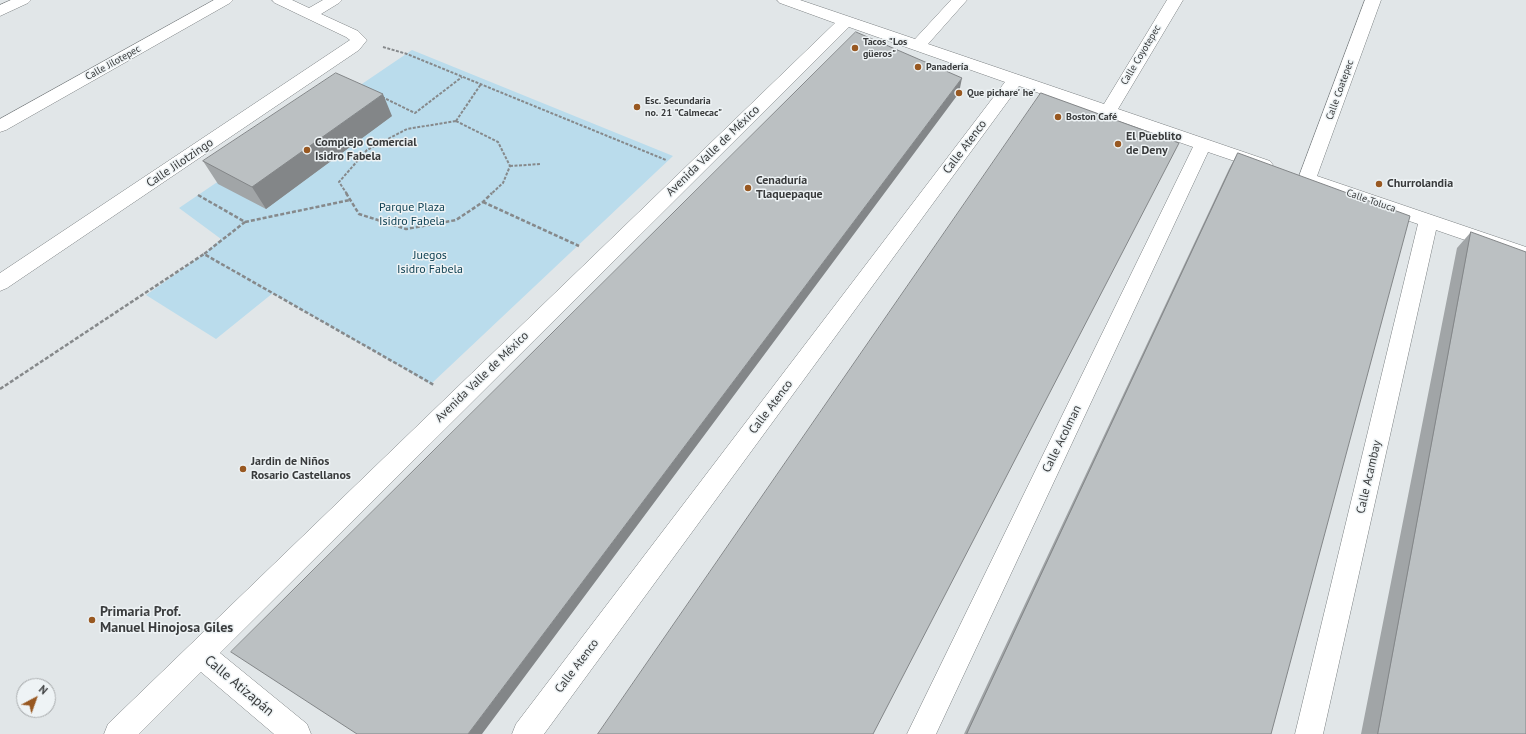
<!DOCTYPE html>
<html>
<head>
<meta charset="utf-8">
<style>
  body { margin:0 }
  #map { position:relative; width:1526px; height:734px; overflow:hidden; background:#e1e6e8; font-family:"PT Sans",sans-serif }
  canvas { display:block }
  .north { position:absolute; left:16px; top:678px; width:40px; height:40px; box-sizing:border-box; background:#eef3f5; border:1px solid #a6a9ab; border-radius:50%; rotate:41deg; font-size:11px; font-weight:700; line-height:16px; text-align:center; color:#393b3c }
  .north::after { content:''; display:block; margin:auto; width:14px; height:18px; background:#985821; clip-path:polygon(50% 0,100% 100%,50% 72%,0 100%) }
</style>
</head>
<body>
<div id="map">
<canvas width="1526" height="734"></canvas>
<div class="north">N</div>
</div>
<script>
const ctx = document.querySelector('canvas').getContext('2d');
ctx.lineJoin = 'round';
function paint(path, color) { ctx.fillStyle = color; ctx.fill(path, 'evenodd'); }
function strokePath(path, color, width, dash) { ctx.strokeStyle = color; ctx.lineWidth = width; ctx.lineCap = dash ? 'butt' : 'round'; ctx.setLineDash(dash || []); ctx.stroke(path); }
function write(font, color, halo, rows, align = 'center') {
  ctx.font = font + ' "PT Sans",sans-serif'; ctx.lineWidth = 3; ctx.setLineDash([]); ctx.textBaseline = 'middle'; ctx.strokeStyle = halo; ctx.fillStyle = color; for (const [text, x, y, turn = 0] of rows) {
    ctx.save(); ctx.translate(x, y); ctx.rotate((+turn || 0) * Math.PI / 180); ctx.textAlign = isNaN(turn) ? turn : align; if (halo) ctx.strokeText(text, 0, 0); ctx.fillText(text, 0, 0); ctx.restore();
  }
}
paint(new Path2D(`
  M412 50 673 156 431 384 273 293 216 339 146 295 204 254 221 239 179 208Z`), '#badcec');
const minor = new Path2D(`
  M11 0H31L28 3 0 16V5Z
  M214 0H233L230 3 6 130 0 132V119Z
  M272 0H292L309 8 323 0H342L339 3 321 14 358 31 367 40 359 50 7 288 0 291V273L350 40 346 37 275 3Z
  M777 0H800L915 39 951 0H967L928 44 1104 104 1167 0H1183L1118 109 1270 161 1273 165 1270 169 1264 171 1208 152 936 734H907L1193 147 1019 86 544 734H512L516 724 1005 82 849 27 220 653 307 724 311 734H274L201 672 139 734H104L108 724 835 23 780 3Z
  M1365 0H1381L1317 176 1526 247V261L1436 230 1323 734H1295L1418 224 1308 186 1300 183 1298 179Z`);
strokePath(minor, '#7c8183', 1);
strokePath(new Path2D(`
  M383 47 407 54 666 160
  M382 97 415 113 462 77
  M456 121 498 142 510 166 503 183 491 194
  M456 121 481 84
  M510 166 541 164
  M347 194 339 182 367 150 407 129 456 121`), '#86898b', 2, [3, 1.5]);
strokePath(new Path2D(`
  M346 193 359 214 406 229 456 220 483 202 492 193
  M198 195 245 222 204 254 434 385
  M483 202 579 246
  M245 222 350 200
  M0 389 204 254`), '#86898b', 2.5, [4, 2]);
paint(minor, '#fff');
paint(new Path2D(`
  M392 116 266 209 218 184 203 161Z
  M1238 153 1271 734H964L1229 169Z
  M1471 232 1526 734H1361L1457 248Z`), '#a1a5a7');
paint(new Path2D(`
  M962 78 959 93 482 734H468Z
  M383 94 392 116 266 209 252 187Z`), '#838688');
const building = new Path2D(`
  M856 32 962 78 468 734H357L231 652Z
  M336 73 383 94 252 187 203 161Z
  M1041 93 1179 143 873 734H598Z
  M1238 153 1410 216 1271 734H967Z
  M1471 232 1526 252V734H1378Z`);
paint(building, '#bbc0c2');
strokePath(building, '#838688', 1);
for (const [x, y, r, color] of [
  [855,48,4,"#985821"],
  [918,67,4,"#985821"],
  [959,93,4,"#985821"],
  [637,107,4,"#985821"],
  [1058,117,4,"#985821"],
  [1118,144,4,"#985821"],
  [307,150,4,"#985821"],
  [1379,184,4,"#985821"],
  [748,188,4,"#985821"],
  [243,469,4,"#985821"],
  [92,620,4,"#985821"]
]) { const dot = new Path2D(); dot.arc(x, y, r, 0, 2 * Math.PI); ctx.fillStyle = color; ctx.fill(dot); strokePath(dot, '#eef3f5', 1.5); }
write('bold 10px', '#393b3c', '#eef3f5', [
  ["Tacos \"Los",863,42],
  ["güeros\"",863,54],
  ["Panadería",926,67],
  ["Que pichare' he'",967,93],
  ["Esc. Secundaria",645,101],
  ["no. 21 \"Calmecac\"",645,113],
  ["Boston Café",1066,117]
], 'left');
write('10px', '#393b3c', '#eef3f5', [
  ["Calle Coyotepec",1141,55,-59],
  ["Calle Jilotepec",113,63,-29],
  ["Calle Coatepec",1340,90,-70],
  ["Calle Toluca",1371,201,19]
]);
write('bold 12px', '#393b3c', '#eef3f5', [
  ["El Pueblito",1126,137],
  ["de Deny",1126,151],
  ["Complejo Comercial",315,143],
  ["Isidro Fabela",315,157],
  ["Cenaduría",756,181],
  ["Tlaquepaque",756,195],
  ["Churrolandia",1387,184],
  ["Jardin de Niños",251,462],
  ["Rosario Castellanos",251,476]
], 'left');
write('12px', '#393b3c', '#eef3f5', [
  ["Calle Atenco",965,147,-53],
  ["Avenida Valle de México",713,151,-44],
  ["Calle Jilotzingo",180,163,-34],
  ["Avenida Valle de México",482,377,-44],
  ["Calle Atenco",771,407,-53],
  ["Calle Acolman",1062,439,-64],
  ["Calle Acambay",1369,477,-77],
  ["Calle Atenco",577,666,-53]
]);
write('12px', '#104254', '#eef3f5', [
  ["Parque Plaza",412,208],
  ["Isidro Fabela",412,222],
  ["Juegos",430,256],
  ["Isidro Fabela",430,270]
]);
write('bold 14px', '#393b3c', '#eef3f5', [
  ["Primaria Prof.",100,612],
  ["Manuel Hinojosa Giles",100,628]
], 'left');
write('14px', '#393b3c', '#eef3f5', [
  ["Calle Atizapán",239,686,40]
]);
</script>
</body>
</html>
